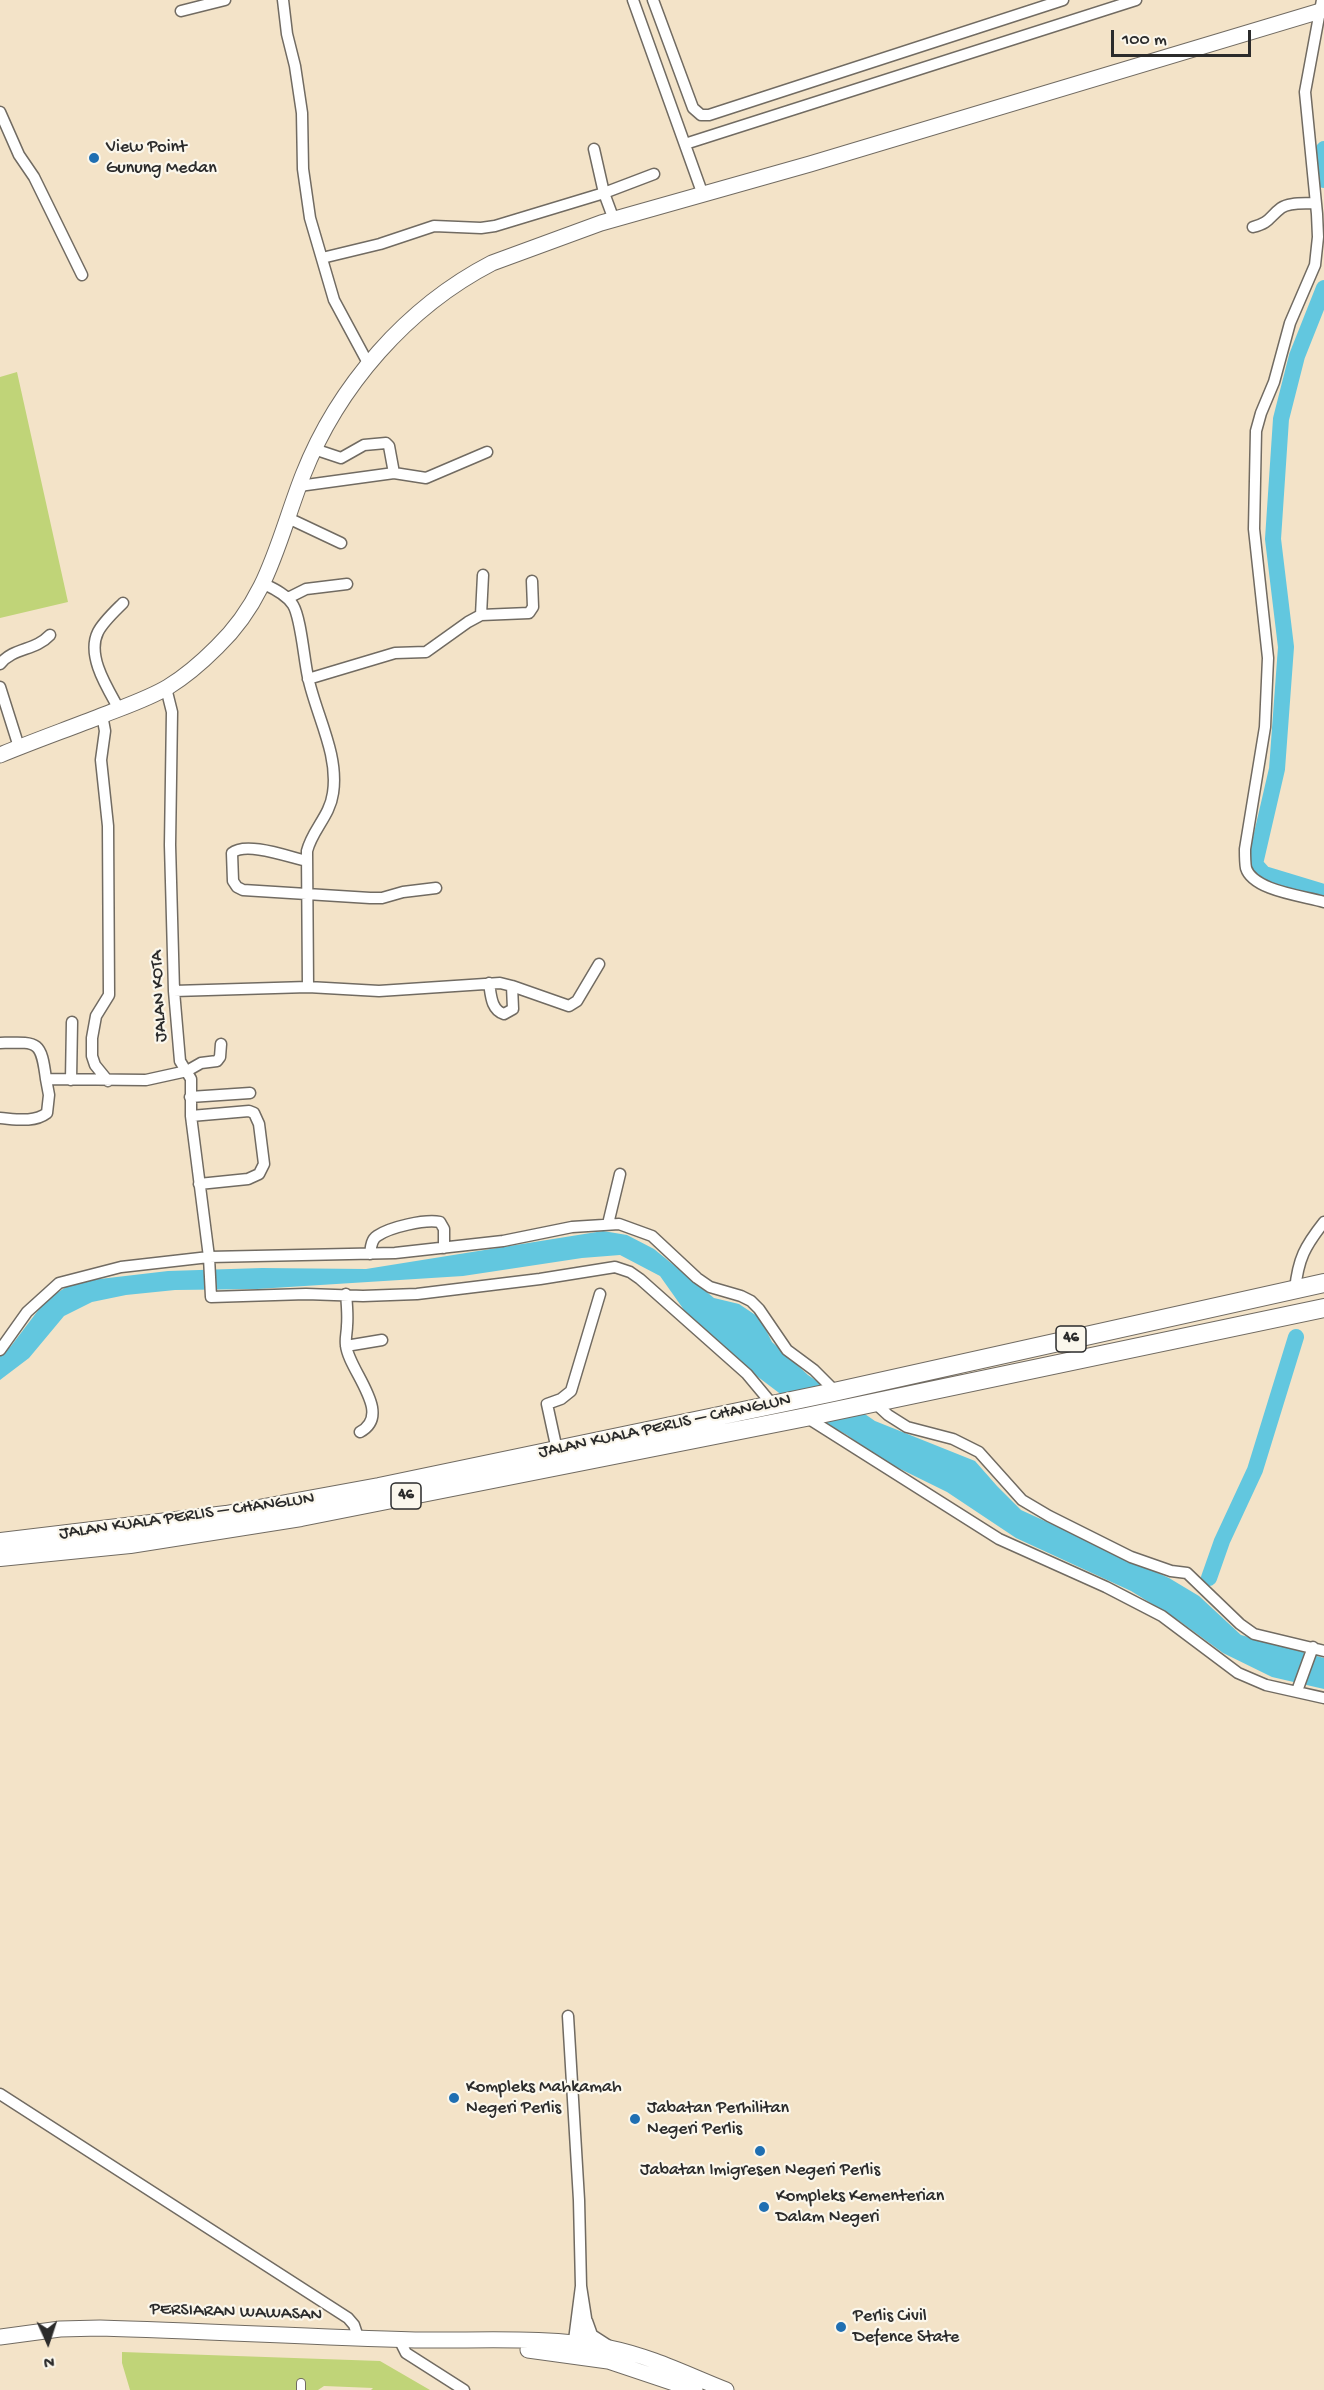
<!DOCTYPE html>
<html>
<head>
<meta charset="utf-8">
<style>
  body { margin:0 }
  #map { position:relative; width:1324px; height:2390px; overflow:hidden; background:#f3e3c8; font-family:"Gochi Hand",sans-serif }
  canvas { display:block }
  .north { position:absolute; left:18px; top:2312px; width:60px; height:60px; -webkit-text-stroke:4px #fbf7ec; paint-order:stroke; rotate:177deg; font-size:16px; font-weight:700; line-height:24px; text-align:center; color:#2b2b2b }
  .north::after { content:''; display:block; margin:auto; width:21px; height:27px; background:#2b2b2b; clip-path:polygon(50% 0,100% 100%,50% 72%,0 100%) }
  .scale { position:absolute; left:1111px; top:30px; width:140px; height:27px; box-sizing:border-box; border:3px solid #2b2b2b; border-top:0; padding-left:8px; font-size:18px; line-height:21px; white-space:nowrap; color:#2b2b2b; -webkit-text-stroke:4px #fbf7ec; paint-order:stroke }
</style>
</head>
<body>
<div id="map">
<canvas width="1324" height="2390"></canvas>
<div class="north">N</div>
<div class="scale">100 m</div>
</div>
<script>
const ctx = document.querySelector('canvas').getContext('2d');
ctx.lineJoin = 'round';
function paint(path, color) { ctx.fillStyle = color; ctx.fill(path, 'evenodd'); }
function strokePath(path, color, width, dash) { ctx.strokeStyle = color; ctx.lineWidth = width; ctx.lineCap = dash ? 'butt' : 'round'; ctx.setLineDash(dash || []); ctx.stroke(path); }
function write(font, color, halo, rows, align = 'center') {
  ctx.font = font + ' "Gochi Hand",sans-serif'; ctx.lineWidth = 4.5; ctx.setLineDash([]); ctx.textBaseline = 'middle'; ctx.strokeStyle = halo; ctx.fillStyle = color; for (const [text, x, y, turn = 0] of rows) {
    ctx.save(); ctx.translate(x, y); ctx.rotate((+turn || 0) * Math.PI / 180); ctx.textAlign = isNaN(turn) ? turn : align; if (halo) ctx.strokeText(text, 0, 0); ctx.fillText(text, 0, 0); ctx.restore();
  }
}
paint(new Path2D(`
  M17 372 68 602 0 618V377Z
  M122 2352 380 2361 430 2390H371L373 2388 324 2386 318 2390H130L122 2363Z`), '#c0d478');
paint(new Path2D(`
  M603 1231 627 1235 654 1249 714 1298 739 1304 760 1318 772 1342 808 1375 875 1421 975 1461 997 1486 1021 1510 1169 1578 1199 1596 1241 1635 1324 1658V1689L1272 1677 1223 1653 1178 1620 1131 1591 1016 1538 947 1492 878 1458 847 1435 803 1411 758 1377 689 1317 660 1276 620 1255 582 1258 463 1276 257 1289 175 1290 126 1295 92 1302 64 1316 29 1358 0 1380V1353L11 1346 46 1300 74 1282 168 1271 262 1268 366 1269Z`), '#62c7df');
strokePath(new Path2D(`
  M1324 149 1321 166 1324 180
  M1324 288 1297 356 1281 419 1273 539 1286 647 1277 769 1255 864 1264 874 1324 892
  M1209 1578 1222 1541 1255 1470 1296 1337`), '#62c7df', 16);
const pedestrian = new Path2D(`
  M301 2383V2390`);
const minor = new Path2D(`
  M283 0 287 34 295 66 302 113 303 169 310 218 334 300 369 365
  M633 0 703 195
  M653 0 693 108 701 115H709L1063 0
  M1322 0 1305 92 1317 214 1318 237 1315 265 1290 323 1274 382 1261 413 1256 431 1254 529 1268 658 1265 727 1245 849C1245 855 1245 863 1246 868 1253 891 1305 896 1324 902
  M181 11 225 0
  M0 112 19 155 34 177 82 275
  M685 144 1136 0
  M594 149 604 193 614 220
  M1253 227C1270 223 1269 217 1281 208 1289 202 1305 204 1315 203
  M322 258 380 244 434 226 481 228 495 226 604 193 654 174
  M314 449 341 458 364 445 386 443 389 446 394 473
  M299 486 394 473 426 478 487 452
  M288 518 341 543
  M264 584C275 589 287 595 293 605 301 618 304 660 308 677 316 715 339 754 333 793 330 816 312 830 307 851L308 987
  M288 598 306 589 347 584
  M481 615 529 613 533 607 532 581
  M0 664C14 647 35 651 50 635
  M308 679 395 653 426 652 468 622 481 615 483 575
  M0 687 19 747
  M166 688 172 712 170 845 174 991 180 1061 191 1079V1116L209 1257 211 1297 306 1294 363 1296 417 1294 540 1279 615 1267 630 1272 640 1279 747 1374 772 1404
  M119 709C108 689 86 656 98 632 103 622 115 611 123 603
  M102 715 105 731 101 760 108 826 109 995 96 1016 92 1038V1056L95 1065 108 1081
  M307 861C289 857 246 841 232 853L233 881 237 887 243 890 370 898H382L403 892 436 888
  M489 983C491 995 491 1010 504 1014L513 1009 512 986
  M174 991 308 987 379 991 500 983 512 986 569 1006 577 1001 599 964
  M0 1043C38 1042 41 1040 46 1079L146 1080 187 1071 201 1063 217 1061 220 1057 221 1044
  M71 1080 72 1022
  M190 1097 250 1093
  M191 1116 249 1111 254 1113 259 1124 264 1164 259 1174 248 1179 199 1184
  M0 1118C15 1119 34 1123 47 1113L49 1095 46 1079
  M608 1224 620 1174
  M370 1254C371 1247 371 1240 377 1236 390 1227 425 1219 440 1222L444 1229V1248
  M1295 1290C1298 1259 1305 1246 1324 1222
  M346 1294C347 1305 348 1315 347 1326 347 1332 345 1339 346 1345 348 1370 394 1414 360 1432
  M346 1346 382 1340
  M0 1350 27 1312 59 1283 121 1267 209 1257 395 1253 503 1241 572 1227 619 1224 652 1236 697 1278 710 1287 741 1296 751 1301 759 1309 787 1350 814 1370 836 1392
  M875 1403 888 1415 907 1427 953 1439 979 1452 1022 1500 1049 1516 1131 1557 1171 1571 1187 1573 1240 1624 1254 1634 1324 1651
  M806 1417 999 1539 1106 1587 1162 1616 1238 1673 1266 1685 1324 1698
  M557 1450 547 1404 561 1399 571 1391 600 1294
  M1297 1691 1313 1647
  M568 2016 579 2200 581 2286
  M0 2094 348 2318 354 2325 358 2337
  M587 2321 592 2335 609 2346
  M399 2339 406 2353 464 2390
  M573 2348 581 2286 586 2318 583 2349`);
const secondary = new Path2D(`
  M0 755C34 741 68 729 101 716 123 707 148 699 168 687 186 676 202 662 217 647 269 597 278 539 303 475 338 386 407 307 492 263L601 223 810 164 1324 10
  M0 2337 60 2329 100 2328C205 2331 310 2337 415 2340 480 2341 546 2336 610 2348 650 2356 688 2375 726 2390
  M528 2350 608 2361 695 2390`);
const trunk = new Path2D(`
  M0 1542 226 1515 379 1487 834 1392 1324 1283
  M0 1557 130 1544 301 1517 806 1417 1324 1308`);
strokePath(pedestrian, '#716b62', 10);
strokePath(minor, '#716b62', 13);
strokePath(secondary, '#716b62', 17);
strokePath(trunk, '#716b62', 20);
strokePath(pedestrian, '#fff', 8);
strokePath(minor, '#fff', 10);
strokePath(secondary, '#fff', 15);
strokePath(trunk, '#fff', 18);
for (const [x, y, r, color] of [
  [94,158,6,"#1f6fb2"],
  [454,2098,6,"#1f6fb2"],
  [635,2119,6,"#1f6fb2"],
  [760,2151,6,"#1f6fb2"],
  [764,2207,6,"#1f6fb2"],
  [841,2327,6,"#1f6fb2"]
]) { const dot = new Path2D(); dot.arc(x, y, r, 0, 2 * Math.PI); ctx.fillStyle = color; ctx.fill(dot); strokePath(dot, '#fbf7ec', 2); }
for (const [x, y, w] of [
  [1071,1339,30],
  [406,1496,30]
]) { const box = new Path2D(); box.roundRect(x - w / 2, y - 13, w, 26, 4.5); ctx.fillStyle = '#fbf7ec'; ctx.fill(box); strokePath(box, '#2b2b2b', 1.5); }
write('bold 16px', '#2b2b2b', null, [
  ["46",1071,1339],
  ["46",406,1496]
]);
write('18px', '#2b2b2b', '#fbf7ec', [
  ["View Point",106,148],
  ["Gunung Medan",106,169],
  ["Kompleks Mahkamah",466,2088],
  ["Negeri Perlis",466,2109],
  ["Jabatan Perhilitan",647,2109],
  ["Negeri Perlis",647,2130],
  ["Jabatan Imigresen Negeri Perlis",760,2171,"center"],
  ["Kompleks Kementerian",776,2197],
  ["Dalam Negeri",776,2218],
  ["Perlis Civil",853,2317],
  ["Defence State",853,2338]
], 'left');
write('18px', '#2b2b2b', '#fbf7ec', [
  ["JALAN KOTA",160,996,-93],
  ["JALAN KUALA PERLIS – CHANGLUN",665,1427,-12],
  ["JALAN KUALA PERLIS – CHANGLUN",187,1517,-8],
  ["PERSIARAN WAWASAN",236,2313,2]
]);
</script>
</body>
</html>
